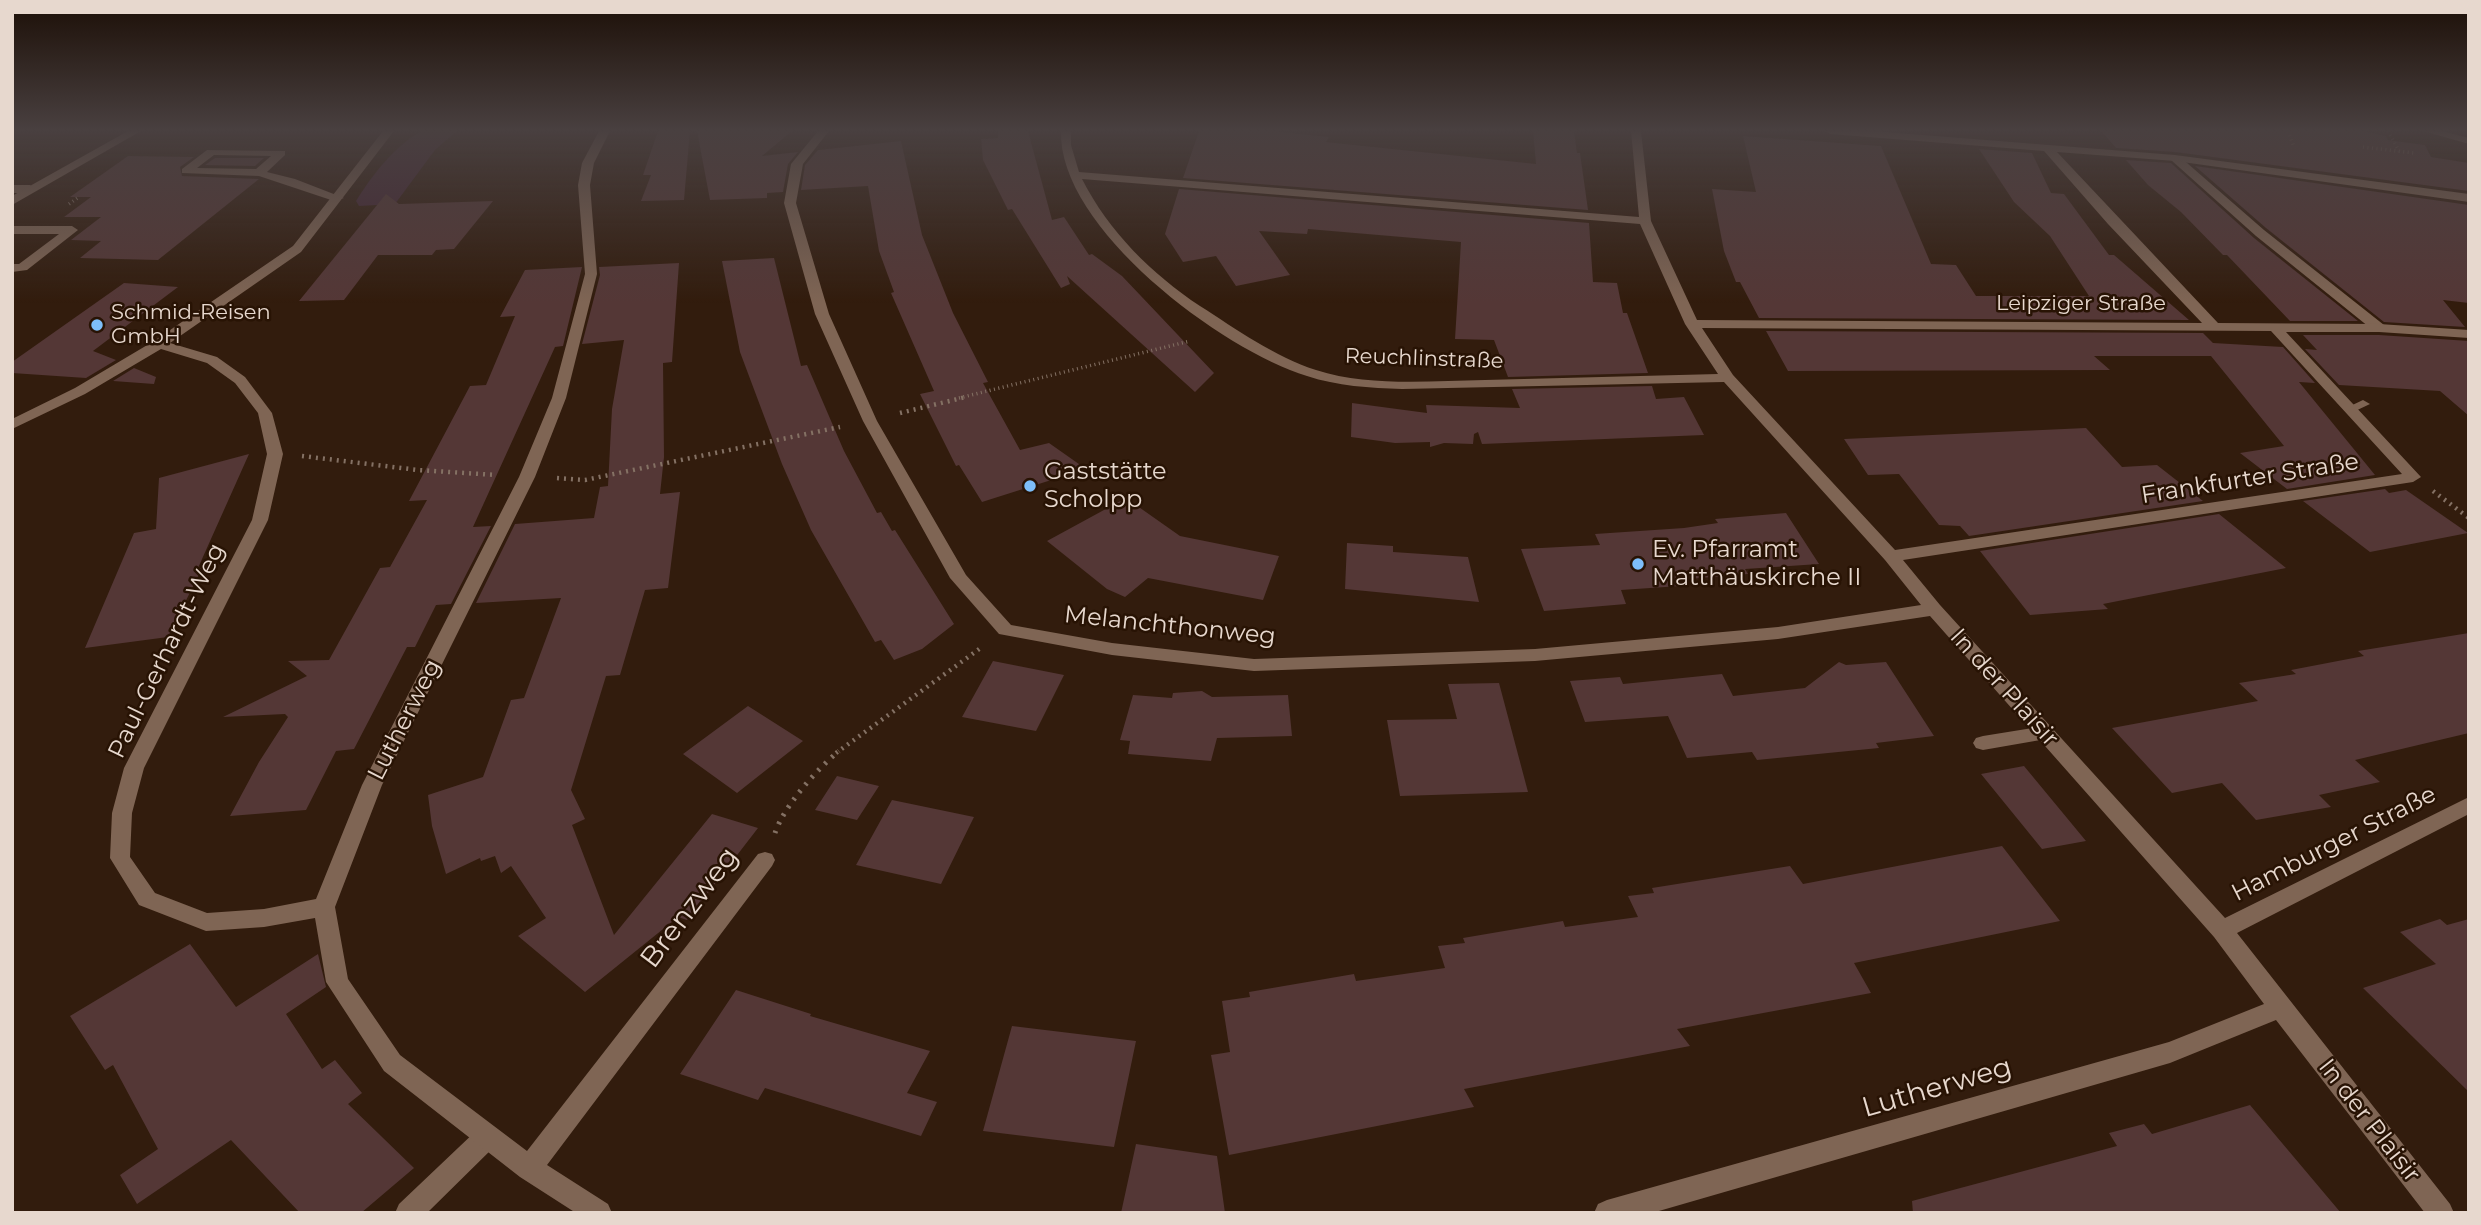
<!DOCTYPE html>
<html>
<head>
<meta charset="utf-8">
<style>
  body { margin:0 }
  #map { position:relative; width:2481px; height:1225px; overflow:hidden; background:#321c0d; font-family:Montserrat,sans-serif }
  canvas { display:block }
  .frame { position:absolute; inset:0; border:14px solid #e7d8ce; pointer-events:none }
</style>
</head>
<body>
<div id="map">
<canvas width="2481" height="1225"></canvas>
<div class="frame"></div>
</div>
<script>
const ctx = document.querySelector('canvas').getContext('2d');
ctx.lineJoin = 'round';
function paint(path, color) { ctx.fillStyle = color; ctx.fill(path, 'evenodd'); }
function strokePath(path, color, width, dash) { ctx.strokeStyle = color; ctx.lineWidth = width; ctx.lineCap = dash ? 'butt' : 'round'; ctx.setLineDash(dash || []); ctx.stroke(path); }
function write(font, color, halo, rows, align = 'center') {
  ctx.font = font + ' Montserrat,sans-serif'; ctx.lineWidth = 5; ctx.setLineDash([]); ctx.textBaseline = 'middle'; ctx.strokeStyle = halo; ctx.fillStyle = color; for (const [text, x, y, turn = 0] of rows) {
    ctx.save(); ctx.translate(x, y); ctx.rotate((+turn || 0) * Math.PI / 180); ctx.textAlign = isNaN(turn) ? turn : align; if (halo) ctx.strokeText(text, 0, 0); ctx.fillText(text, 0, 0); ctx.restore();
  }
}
paint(new Path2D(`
  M421 131H457L435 150 395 204 359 206 356 201C373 174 393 148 421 131Z`), '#442535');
paint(new Path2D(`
  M658 131H690L684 200 641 201 651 175H643Z
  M697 131H792L762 156 798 152 788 164 783 192 767 193V198L710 200Z
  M998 131H1028L1052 220 1064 217 1089 255 1092 254 1122 276 1214 373 1195 392 1067 276 1070 284 1061 288 1012 209 1008 210 983 160 981 139 998 138Z
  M1199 131H1272L1329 137 1326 142 1536 164 1533 131H1574L1577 153H1580L1588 210 1183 178Z
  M2101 131H2363L2386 136 2388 140 2425 145 2431 157 2469 163V191L2175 152 2116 148Z
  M1743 136 1881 146 1931 264 1956 265 1976 296H2089L2050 236 2014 202 1979 149 2032 153 2051 193 2064 194 2109 255H2114L2189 320 1759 318 1740 282H1736L1724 251 1712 189 1756 192Z
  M901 141 922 235 953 313 988 382 983 383 1020 450 1049 443 1086 469 982 502 959 465 956 466 920 394 934 391 891 293 894 292 879 251 868 186 801 190 805 165 818 150Z
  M128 156 194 157 180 167 182 176 259 179 158 260 80 258 101 241 71 240 101 217H64L91 197H70Z
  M215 158H264L255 166 205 165Z
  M2126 160 2171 163 2254 238 2358 321H2290L2227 255H2223L2181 212 2148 185Z
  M2195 166 2469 205V303L2443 300 2465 327 2384 322 2266 228Z
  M1179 189 1589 223 1593 282 1617 283 1623 313H1627L1648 373 1508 377 1494 340 1455 339 1461 242 1308 229 1307 234 1259 231 1290 275 1236 286 1216 256 1183 262 1165 234Z
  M386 194 399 204 493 201 454 249 436 250 432 255H378L344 300 299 301Z
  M774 258 801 366 807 365 844 451 877 513 881 512 892 531 895 530 954 624 922 649 894 660 881 640 875 642 811 530 782 464 740 352 722 261Z
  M679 263 672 362 663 363 664 457 660 494 680 492 668 588 645 590 620 675 606 676 571 790 585 819 572 825 614 935 712 814 758 828 687 920 678 917 585 992 518 936 546 918 511 866 501 873 495 856 481 861 480 858 446 874 432 826 428 795 483 777 511 700 524 698 561 598 476 603 515 524 594 518 600 487 608 486 612 409 624 340 582 344 600 275 599 267Z
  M582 267 563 346 555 347 473 527 491 526 451 604 436 605 415 647H407L354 749 336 751 306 810 230 816 259 762 288 717 285 714 223 717 307 676 288 661 329 660 380 568 390 567 427 500 409 501 470 386 486 385 515 316 500 317 525 270Z
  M124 283 178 287 93 351 116 360 86 378 12 373V362Z
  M1766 331 2203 333 2213 343 2283 347 2315 383 2299 382 2375 475 2287 489 2240 453 2284 446 2211 356H2094L2110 370 1788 371Z
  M2303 335H2379L2469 341V416L2440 391 2339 385 2305 349 2317 350Z
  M134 368 156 377 154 384 113 381Z
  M1652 386 1656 399 1684 397 1704 435 1482 444 1478 432 1474 434 1473 444 1444 443 1430 447V442L1395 443 1351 437 1352 403 1427 413 1426 405 1520 408 1512 389Z
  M2086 428 2122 467 2157 465 2203 501 1969 536 1960 526 1939 525 1899 474 1868 475 1844 439Z
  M249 454 198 568H202L168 637 85 648 134 533 156 529 159 478Z
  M2385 489 2389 493 2406 490 2468 533 2370 552 2303 501Z
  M1126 498 1180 536 1279 556 1263 600 1148 578 1125 597 1107 589 1047 541Z
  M1786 513 1819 564 1745 569 1748 574 1677 580 1680 586 1621 590 1626 604 1544 611 1521 549 1600 545 1595 534 1684 528 1718 523 1715 519Z
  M2219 514 2286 568 2103 604 2108 609 2030 615 1980 551Z
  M1347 543 1393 546V552L1468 557 1479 602 1345 589Z
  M2469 633V733L2355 760 2380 782 2319 795 2331 807 2256 820 2222 783 2172 793 2112 728 2258 701 2239 683 2296 674 2291 670 2364 656 2358 651Z
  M993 661 1064 675 1036 731 962 717Z
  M1839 662 1846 665 1886 662 1934 736 1876 743 1879 748 1757 760 1752 752 1687 758 1668 716 1585 722 1570 681 1620 677 1623 684 1722 674 1733 696 1805 688Z
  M1499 683 1528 792 1400 796 1387 720 1457 719 1448 684Z
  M1202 691 1212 697 1288 695 1292 736 1217 738 1211 761 1128 754 1130 741 1120 740 1133 695 1172 698 1173 693Z
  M748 706 803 741 737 793 683 754Z
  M2024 766 2086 841 2042 849 1981 774Z
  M837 776 879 786 857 820 815 810Z
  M892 800 974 817 941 884 856 865Z
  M2002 846 2060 921 1854 963 1871 993 1677 1029 1690 1046 1464 1089 1474 1107 1229 1155 1211 1055 1230 1052 1222 1001 1250 997 1249 992 1354 974 1356 981 1445 968 1438 946 1465 943 1463 938 1563 921 1565 927 1638 917 1628 896 1654 893 1652 888 1790 866 1803 884Z
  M2440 919 2447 925 2469 919V1092L2363 988 2436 964 2400 932Z
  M190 944 236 1007 318 954 326 987 286 1014 322 1069 335 1060 362 1093 348 1104 414 1168 361 1213H300L231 1140 137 1204 120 1175 158 1149 113 1065 105 1070 70 1016Z
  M736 990 811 1014 810 1016 930 1051 907 1093 937 1102 921 1136 765 1088 758 1100 680 1074Z
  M1012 1026 1136 1041 1114 1147 983 1131Z
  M2250 1105 2341 1213H1913L1912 1201 2117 1146 2109 1133 2144 1124 2152 1134Z
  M1136 1144 1217 1156 1225 1213H1121Z`), '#543736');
strokePath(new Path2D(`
  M2288 131 2294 147
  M2388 131 2399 151
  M2363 147 2414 153
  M69 204 79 197
  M959 398 1190 341`), '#847164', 3.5, [1, 3.5]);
strokePath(new Path2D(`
  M900 413 966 397
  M302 456 418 470 496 475
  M557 478 585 480 840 427
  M2433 491 2469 518
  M836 753 982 647`), '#847164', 4.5, [2, 5]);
strokePath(new Path2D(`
  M775 833C784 806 817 769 839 751`), '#847164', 5, [2.5, 7]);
paint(new Path2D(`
  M207 150 285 151V155L267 172 295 179 344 198 334 201 259 176 182 173V169ZM214 155 271 156 256 169 197 168Z
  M2171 156H2179L2264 230 2384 325V331H2374L2256 236 2171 160Z
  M12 226H72L78 230 27 270 12 272V264H19L59 234H12Z
  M2363 400 2370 404 2351 413 2344 409Z
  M2045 726 2052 728 2055 733 2052 738 1983 750 1976 748 1973 743 1976 738 1983 736Z
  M487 1125 496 1129 499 1137 496 1145 427 1213H395L399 1204 478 1129Z`), '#7f6554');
paint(new Path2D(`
  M383 131H394L301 252 170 343 217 357 245 377 272 413 283 454 268 520 144 768 132 813 130 857 155 893 207 913 264 909 316 899 362 785 519 477 552 398 585 274 578 185 582 163 599 131H610L594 163 590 185 597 274 566 398 535 477 382 785 335 907 348 979 400 1055 527 1151 758 854 765 852 772 854 775 860 772 866 547 1165 608 1204 612 1213H576L520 1177 384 1071 326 982 315 918 264 927 206 931 139 905 110 858 112 813 124 768 252 520 267 454 258 413 235 383 207 363 161 349 85 394 12 429V419L75 388 154 341 293 246Z
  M818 131H829L803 164 796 203 829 314 877 421 966 575 1011 625 1112 643 1254 659 1535 649 1778 627 1921 605 1885 560 1724 382 1402 389C1370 388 1337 386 1307 376 1222 350 1058 228 1061 131H1071V145L1079 172 1639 217 1631 131H1641L1651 221 1697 320 2202 323 2108 224 2044 151 1830 134 1825 131H1873L2175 155 2469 194V202L2175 161 2057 152 2218 323 2379 324 2469 330V338L2379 332H2286L2421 477 2413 482 1903 560 1940 605 2225 918 2469 797V814L2237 933 2450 1204 2454 1213H2425L2276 1020 2170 1063 1652 1213H1594L1598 1204 1607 1200 2169 1042 2264 1004 2214 937 1930 616 1778 639 1535 661 1254 671 1112 655 999 634 950 578 863 421 815 314 784 203 791 164ZM1082 179 1640 224 1685 324 1718 374C1640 376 1563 378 1485 380 1430 381 1369 387 1316 370 1275 357 1236 329 1200 306 1152 274 1109 232 1082 179ZM1702 328 2271 331 2402 474 1895 550 1733 375Z
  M12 185H30L36 189 30 193H12Z`), '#7f6554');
paint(new Path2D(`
  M128 131H141L12 205V196Z
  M2423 131H2442L2469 138V144Z`), '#7f6554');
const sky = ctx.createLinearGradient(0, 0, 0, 303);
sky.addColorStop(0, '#1c0f07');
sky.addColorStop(0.43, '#494040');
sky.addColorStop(1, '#49404000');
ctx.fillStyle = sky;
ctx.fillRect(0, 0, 2481, 303);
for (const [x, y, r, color] of [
  [97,325,7,"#7dbef9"],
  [1030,486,7,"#7dbef9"],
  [1638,564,7,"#7dbef9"]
]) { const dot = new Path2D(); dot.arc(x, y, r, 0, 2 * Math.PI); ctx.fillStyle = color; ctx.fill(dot); strokePath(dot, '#281304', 2.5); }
write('21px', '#e7d8ce', '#281304', [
  ["Leipziger Straße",2081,304],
  ["Reuchlinstraße",1424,359,2]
]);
write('21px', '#e7d8ce', '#281304', [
  ["Schmid-Reisen",111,313],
  ["GmbH",111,337]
], 'left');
write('24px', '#e7d8ce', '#281304', [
  ["Gaststätte",1044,472],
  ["Scholpp",1044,500],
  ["Ev. Pfarramt",1652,550],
  ["Matthäuskirche II",1652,578]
], 'left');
write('24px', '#e7d8ce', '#281304', [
  ["Frankfurter Straße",2250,479,-9],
  ["Melanchthonweg",1170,626,6],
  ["Paul-Gerhardt-Weg",167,651,-64],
  ["In der Plaisir",2004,688,48],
  ["Lutherweg",405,720,-63],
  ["Hamburger Straße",2334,844,-27],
  ["In der Plaisir",2369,1121,52]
]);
write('28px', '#e7d8ce', '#281304', [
  ["Brenzweg",690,908,-53],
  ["Lutherweg",1937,1088,-16]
]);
</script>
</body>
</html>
